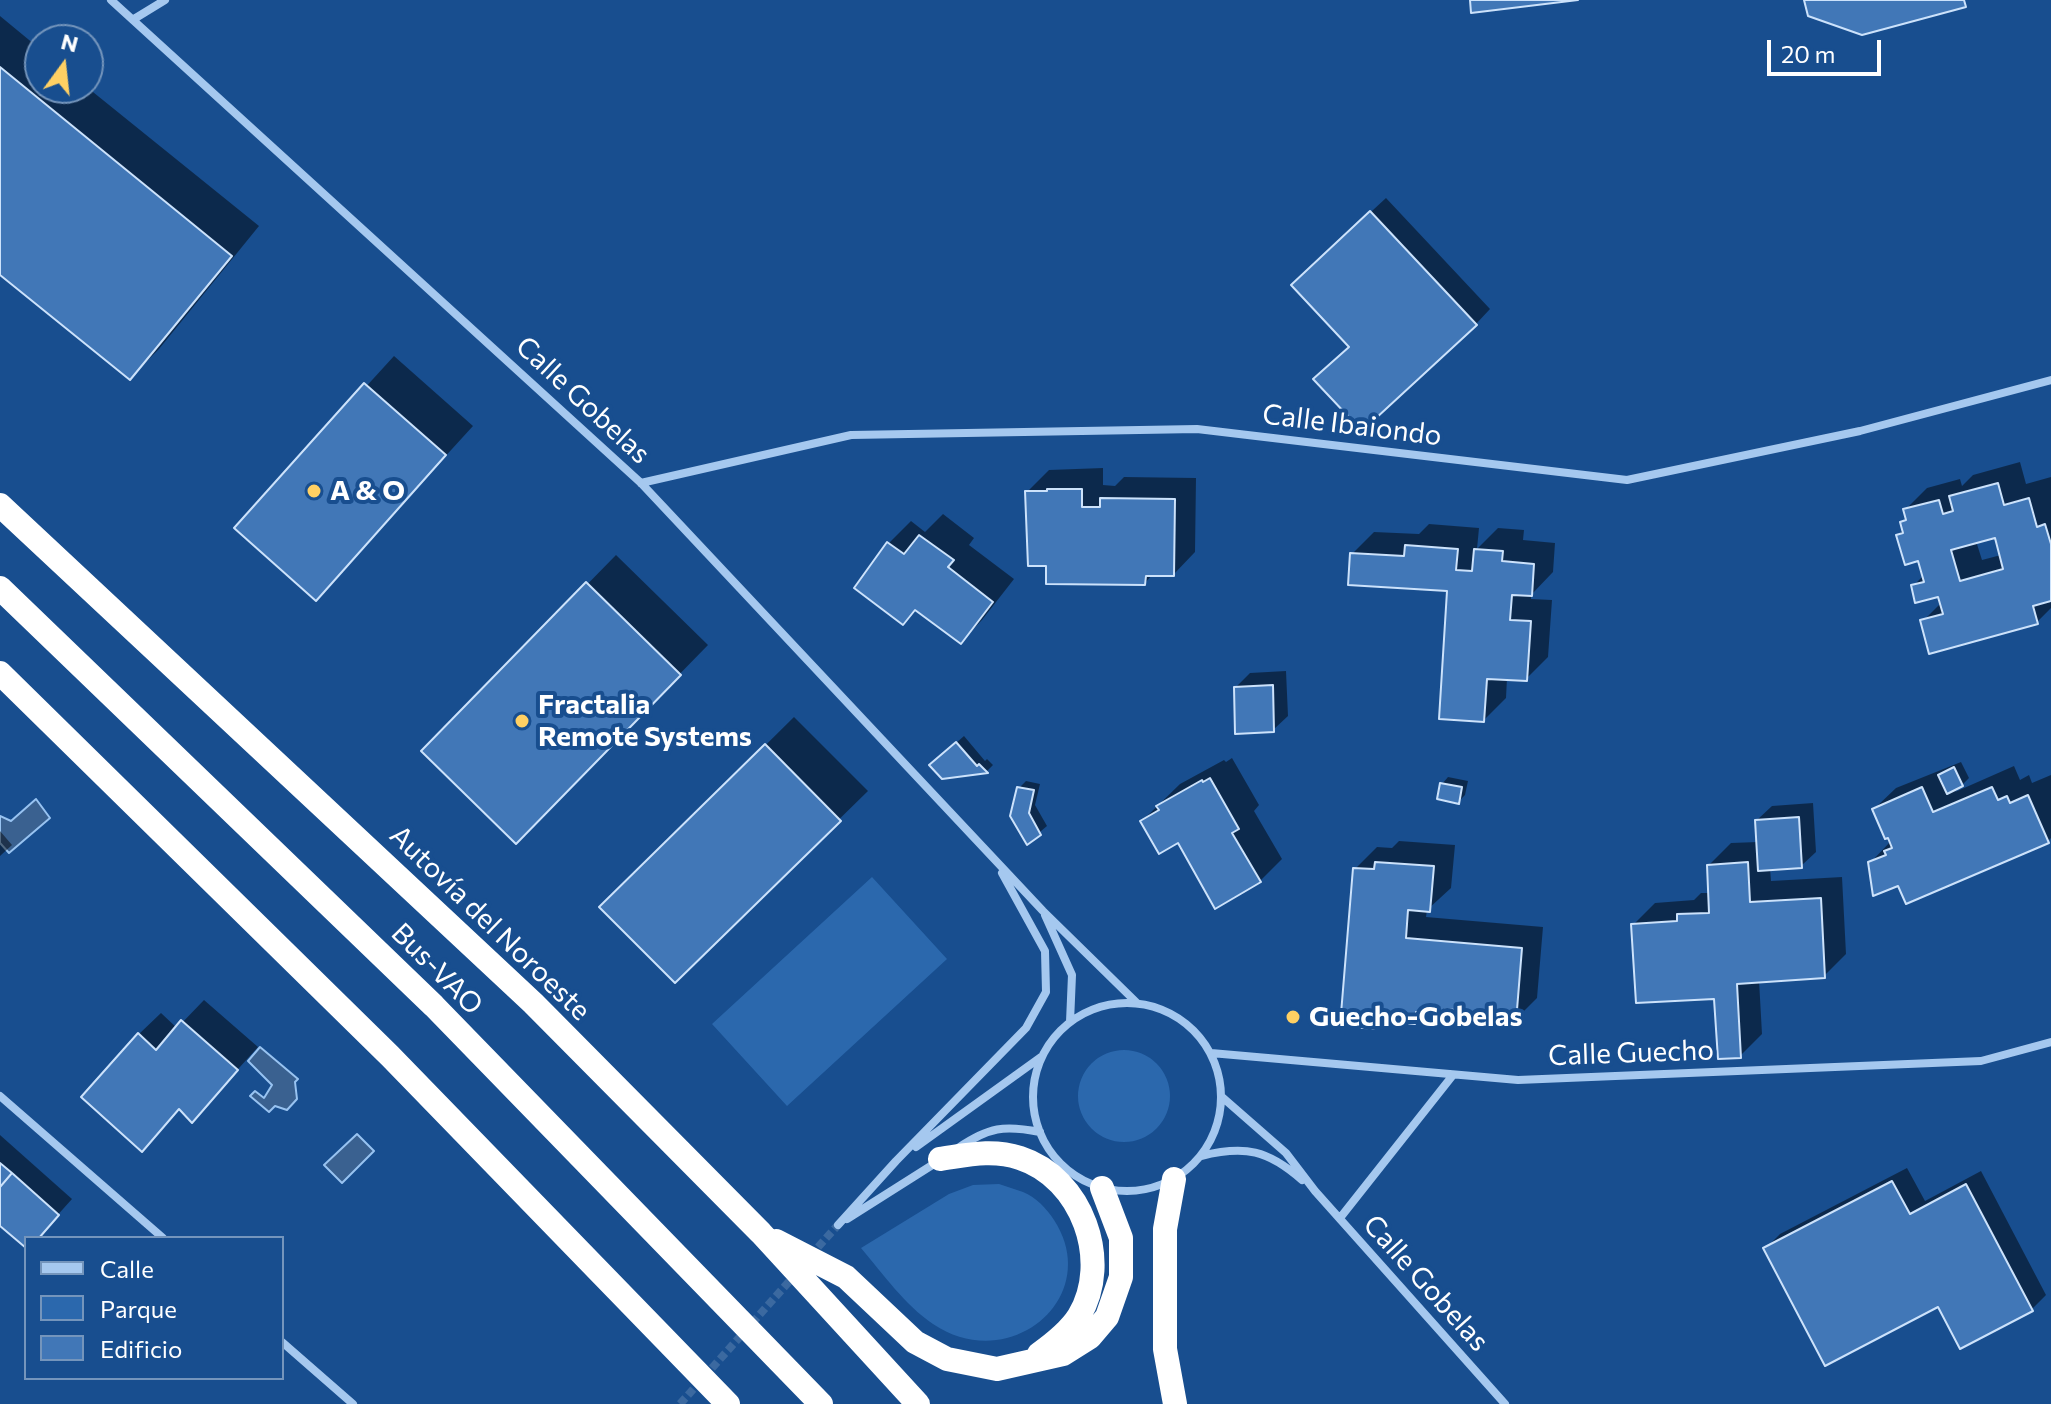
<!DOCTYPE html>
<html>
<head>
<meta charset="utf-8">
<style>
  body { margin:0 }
  #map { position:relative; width:2051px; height:1404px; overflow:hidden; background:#184e8f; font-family:Commissioner,sans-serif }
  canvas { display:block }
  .legend { position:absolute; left:24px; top:1236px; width:260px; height:144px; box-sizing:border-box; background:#184e8f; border:2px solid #7495bc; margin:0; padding:10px 14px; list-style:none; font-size:24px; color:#fff }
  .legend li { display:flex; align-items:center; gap:16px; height:40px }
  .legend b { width:40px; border:2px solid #7495bc }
  .north { position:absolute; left:24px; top:24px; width:80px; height:80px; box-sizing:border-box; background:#184e8f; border:2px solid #7495bc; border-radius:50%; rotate:15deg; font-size:22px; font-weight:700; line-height:32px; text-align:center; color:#fff }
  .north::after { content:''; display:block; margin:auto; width:28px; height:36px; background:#ffd063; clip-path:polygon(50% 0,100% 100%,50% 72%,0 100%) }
  .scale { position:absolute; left:1767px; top:40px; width:114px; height:36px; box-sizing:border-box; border:4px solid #fff; border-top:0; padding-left:10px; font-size:24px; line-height:28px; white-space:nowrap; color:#fff; -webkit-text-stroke:6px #184e8f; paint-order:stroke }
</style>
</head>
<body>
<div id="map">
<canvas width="2051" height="1404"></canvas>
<ul class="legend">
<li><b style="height:10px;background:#a5c8ef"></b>Calle</li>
<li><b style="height:22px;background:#2b68ad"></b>Parque</li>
<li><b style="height:22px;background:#4177b7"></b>Edificio</li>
</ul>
<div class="north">N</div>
<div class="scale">20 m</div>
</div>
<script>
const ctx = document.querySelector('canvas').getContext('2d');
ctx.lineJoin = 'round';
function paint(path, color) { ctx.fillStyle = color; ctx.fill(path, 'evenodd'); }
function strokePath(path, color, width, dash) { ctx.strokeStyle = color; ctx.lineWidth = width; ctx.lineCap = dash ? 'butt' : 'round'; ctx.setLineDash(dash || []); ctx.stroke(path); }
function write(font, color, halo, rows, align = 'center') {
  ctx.font = font + ' Commissioner,sans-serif'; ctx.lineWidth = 8; ctx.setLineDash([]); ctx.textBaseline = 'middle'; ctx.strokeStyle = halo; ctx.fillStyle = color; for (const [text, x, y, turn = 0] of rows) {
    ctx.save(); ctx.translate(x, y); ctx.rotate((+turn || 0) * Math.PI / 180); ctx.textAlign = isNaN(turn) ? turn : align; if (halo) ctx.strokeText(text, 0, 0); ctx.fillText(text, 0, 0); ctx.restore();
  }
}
paint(new Path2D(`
  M872 877 947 959 787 1106 712 1024Z
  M1078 1096a46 46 0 1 1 92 0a46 46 0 1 1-92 0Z
  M999 1184C1007 1187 1015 1189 1023 1192 1036 1197 1047 1209 1054 1220 1104 1297 1010 1376 933 1324 905 1305 883 1274 861 1248L949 1194 973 1185Z`), '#2b68ad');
const water = new Path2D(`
  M36 799 50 818 9 853 0 843V816L11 821Z
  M260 1047 298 1079 295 1082 297 1099 287 1110 275 1106 269 1112 250 1096 255 1091 264 1098 272 1085 248 1061Z
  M357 1134 374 1151 342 1183 324 1165Z`);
paint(water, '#3a6190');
strokePath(water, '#98c3f1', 2);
paint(new Path2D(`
  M0 16 40 49V88H88L259 226 159 349 130 378 0 272Z
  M1386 198 1490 309 1476 324 1351 346 1308 270Z
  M394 356 473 426 316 598 237 528Z
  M2020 462 2026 484 2051 477V608L2037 622 1923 621 1942 602 1939 594 1913 586 1924 575 1919 559 1898 535 1904 529 1902 522 1907 517 1905 510 1927 488 1960 479 1962 486 1973 475ZM1996 536 2001 555 1982 560 1976 541Z
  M1103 468V485L1115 486 1124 477 1196 478 1195 552 1174 574H1153L1145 583 1048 564 1027 492 1049 470Z
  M943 514 974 538 969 545 1014 579 982 620 961 642 917 609 903 622 857 588 889 543 911 521 925 532Z
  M1429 524 1479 528 1477 549 1498 528 1524 530 1523 540 1555 543 1553 572 1531 595V599L1552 600 1548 657 1526 679 1507 678 1506 698 1484 720 1449 590 1352 554 1374 532 1419 534Z
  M616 555 708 645 544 813 424 751Z
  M1286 671 1288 716 1273 730 1236 687 1250 673Z
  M794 717 868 791 675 980 602 907Z
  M964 736 985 761 987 759 993 765 987 771 943 777 938 759Z
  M1232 758 1259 805 1254 811 1282 859 1260 881 1142 821 1180 784 1224 760 1226 762Z
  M1961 762 1969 778 1955 792 2014 766 2020 780 2029 775 2032 783 2051 775V838L2048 841 1899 883 1870 863 1891 841 1874 809 1896 788Z
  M1448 777 1468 781 1465 795 1458 802 1442 784Z
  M1026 781 1040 784 1035 805 1047 826 1028 842 1019 788Z
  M1813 803 1816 852 1801 866 1770 868 1771 881 1842 877 1846 954 1824 976 1759 980 1762 1034 1740 1056 1716 997 1633 925 1655 903 1694 900 1701 893H1710L1709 865 1731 843 1758 842 1757 820 1772 806Z
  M0 831 12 845 0 856Z
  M1399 841 1455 845 1451 888 1427 910 1426 917 1543 927 1537 998 1515 1020 1449 1007 1444 1012 1425 1011 1414 1022 1387 1019 1375 1027 1355 869 1377 847 1392 848Z
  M204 1000 258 1047 192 1120 180 1108 142 1150 139 1034 161 1013 177 1028Z
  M0 1135 72 1199 37 1238H26V1245L0 1222Z
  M1907 1168 1925 1201 1981 1171 2046 1295 2032 1309 1939 1304 1765 1249 1780 1234Z`), '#0007');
const building = new Path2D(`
  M1470 0H1578L1471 13Z
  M1804 0H1964L1966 7 1862 35 1808 16Z
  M0 67 232 256 130 380 0 275Z
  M1370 211 1477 325 1362 431 1313 379 1349 347 1291 285Z
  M364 383 446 455 316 601 234 528Z
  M1998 483 2004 505 2029 498 2037 527 2045 524 2051 544V601L2033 606 2038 624 1929 654 1920 620 1943 614 1938 597 1915 603 1911 585 1924 582 1918 561 1905 565 1896 535 1903 533 1900 522 1906 520 1903 509 1939 500 1943 514 1953 511 1949 496ZM1995 538 2003 569 1960 581 1951 550Z
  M1047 489H1082V507H1100V498L1175 499 1174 576H1146L1145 585 1046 584V566H1028L1025 491H1047Z
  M919 535 954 560 948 567 993 602 961 644 915 610 903 625 854 588 887 542 904 554Z
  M1405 545 1458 549 1456 570 1472 571 1474 549 1503 551 1502 561 1534 564 1532 596 1512 595 1510 620 1531 621 1527 681 1487 679 1484 722 1439 719 1447 591 1348 585 1350 553 1404 556Z
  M586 582 681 675 516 844 421 751Z
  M1273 685 1274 732 1235 734 1234 687Z
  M956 742 977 766 979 764 988 773 942 779 929 765Z
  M765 744 841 821 675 983 599 907Z
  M1954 767 1963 786 1947 794 1938 775Z
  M1210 778 1239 829 1232 833 1261 882 1215 909 1178 843 1159 854 1140 821 1159 810 1156 806 1202 780 1203 782Z
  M1440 783 1462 787 1459 804 1437 799Z
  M1017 787 1034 790 1029 813 1041 835 1027 845 1010 816Z
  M1922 787 1933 812 1992 787 1998 800 2007 796 2010 803 2028 795 2049 843 1906 904 1898 886 1873 896 1868 862 1886 855 1884 851 1892 848 1888 838 1885 839 1872 809Z
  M1799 817 1802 868 1758 871 1755 820Z
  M1375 862 1434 866 1430 912 1408 910 1406 938 1522 948 1516 1022 1467 1018 1468 1011 1445 1009 1444 1014 1416 1012 1415 1024 1383 1021V1026L1376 1025V1029L1340 1026 1353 868 1374 869Z
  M1748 862 1750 902 1821 898 1825 978 1737 984 1741 1058 1718 1059 1714 999 1636 1003 1631 924 1677 921V914L1709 913 1707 865Z
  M181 1020 238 1070 192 1123 179 1109 142 1152 81 1097 138 1033 156 1050Z
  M0 1163 12 1173 0 1187Z
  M12 1173 59 1215 39 1238H26V1248L0 1226V1187Z
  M1892 1181 1910 1214 1966 1184 2033 1311 1960 1349 1938 1307 1825 1366 1763 1248Z`);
paint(building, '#4177b7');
strokePath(building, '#cce2fb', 2);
strokePath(new Path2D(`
  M810 1256 838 1225
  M680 1404 794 1276`), '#3b69a0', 8, [8, 4]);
strokePath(new Path2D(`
  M111 0 641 483 1043 911 1137 1003
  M134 19 165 0
  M641 483 851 435 1197 429 1627 480 1860 431 2051 380
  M1045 915 1072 975 1070 1022
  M1033 1097a94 94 0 1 1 188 0a94 94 0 1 1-188 0Z
  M1211 1053 1518 1080 1981 1061 2051 1042
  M0 1096 163 1238
  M1222 1097 1286 1153 1315 1191 1505 1404
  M916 1147 1041 1057
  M958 1148C989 1127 1004 1125 1040 1132
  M1201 1156C1245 1145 1268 1150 1302 1180
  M1340 1218 1453 1075
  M847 1219 937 1162
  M838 1225 896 1161 1026 1028 1046 992 1045 951 1002 873
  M282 1342 353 1404`), '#a5c8ef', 8);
strokePath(new Path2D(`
  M0 505 533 1003 761 1233 918 1404
  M0 588 434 1006 821 1404
  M0 673 390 1056 728 1404
  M940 1159C968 1155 992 1149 1020 1158 1082 1178 1112 1261 1079 1316 1069 1332 1053 1344 1039 1354
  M1174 1179 1165 1229V1349L1175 1404
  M776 1241 846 1277 915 1342 947 1359 997 1369 1063 1354 1090 1337 1107 1317 1121 1277V1238L1102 1188`), '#fff', 24);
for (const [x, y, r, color] of [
  [314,491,8,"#ffd063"],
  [522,721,8,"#ffd063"],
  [1293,1017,8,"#ffd063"]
]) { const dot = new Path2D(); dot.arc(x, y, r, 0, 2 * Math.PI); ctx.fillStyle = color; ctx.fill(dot); strokePath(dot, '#184e8f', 3); }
write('28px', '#fff', '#184e8f', [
  ["Calle Gobelas",583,400,43],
  ["Calle Ibaiondo",1352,425,7],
  ["Autovía del Noroeste",490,923,44],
  ["Bus-VAO",437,969,45],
  ["Calle Guecho",1631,1053,-2],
  ["Calle Gobelas",1426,1283,48]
]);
write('bold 28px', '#fff', '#184e8f', [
  ["A & O",330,491],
  ["Fractalia",538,705],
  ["Remote Systems",538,737],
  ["Guecho-Gobelas",1309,1017]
], 'left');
</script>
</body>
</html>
